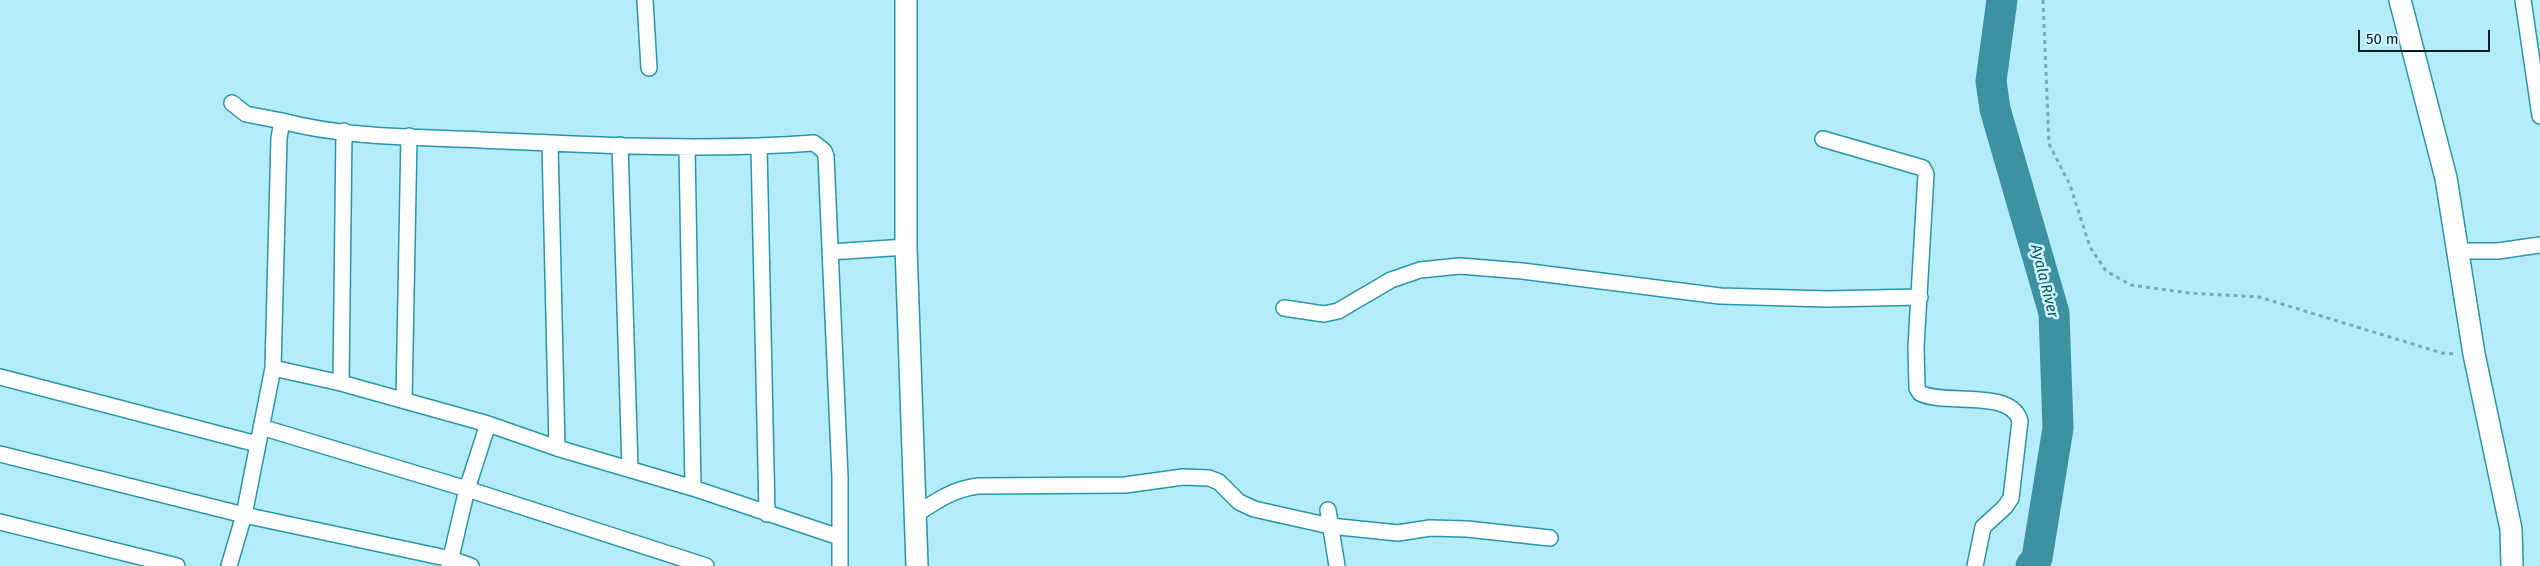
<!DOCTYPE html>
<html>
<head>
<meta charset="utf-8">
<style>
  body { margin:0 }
  #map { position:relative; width:2540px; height:566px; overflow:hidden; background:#b5ecfa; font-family:"Fira Sans",sans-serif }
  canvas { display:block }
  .scale { position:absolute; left:2358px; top:30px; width:132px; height:22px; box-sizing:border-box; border:2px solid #001e24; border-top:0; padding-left:6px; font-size:15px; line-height:18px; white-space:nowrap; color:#001e24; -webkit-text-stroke:4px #d2f6ff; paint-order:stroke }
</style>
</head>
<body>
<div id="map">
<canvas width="2540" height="566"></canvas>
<div class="scale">50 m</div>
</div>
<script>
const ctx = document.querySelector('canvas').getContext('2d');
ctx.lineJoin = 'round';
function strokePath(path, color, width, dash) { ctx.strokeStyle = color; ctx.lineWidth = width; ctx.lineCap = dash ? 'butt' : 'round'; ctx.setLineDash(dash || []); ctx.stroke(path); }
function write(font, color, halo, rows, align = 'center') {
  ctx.font = font + ' "Fira Sans",sans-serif'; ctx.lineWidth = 5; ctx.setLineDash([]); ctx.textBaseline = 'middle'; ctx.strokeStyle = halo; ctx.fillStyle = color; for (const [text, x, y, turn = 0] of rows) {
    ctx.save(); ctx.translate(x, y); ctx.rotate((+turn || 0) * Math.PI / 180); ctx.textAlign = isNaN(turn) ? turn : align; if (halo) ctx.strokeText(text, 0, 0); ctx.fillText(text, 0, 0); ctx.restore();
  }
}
strokePath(new Path2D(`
  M2002 0 1991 81 1995 109 2054 313 2058 428 2037 558 2031 566`), '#3e91a3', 31);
const street = new Path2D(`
  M645 0 649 68
  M2523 0 2540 116
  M232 103 246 114 282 121
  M1823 139 1923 168 1926 174 1916 347 1917 388 1920 393C1944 406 2011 388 2020 421L2011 498 2005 507 1983 527 1975 566
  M550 143 557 448
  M620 145 630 468
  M759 147 767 514
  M687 148 693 488
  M2459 251H2498L2540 245
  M830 252 906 247
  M1284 308 1324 314 1338 311 1391 280 1420 270 1460 266 1522 271 1720 296 1827 299 1920 297
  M273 368 341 383 488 424 557 448 693 488 839 537
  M0 377 257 444
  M341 383 344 131
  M404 400 409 136
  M261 427 467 489 706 566
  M0 454 244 515 451 559 471 566
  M1328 510 1337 566
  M915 515C936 501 953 489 978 486L1125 485 1183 477 1209 478 1219 482 1239 502 1254 509 1330 526 1398 533 1430 528 1467 529 1550 538
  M0 522 177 566
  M229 566 244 515 273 368 279 138 282 121C345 138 416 137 481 140 592 145 703 151 814 143L824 151 826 156 840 477V566
  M449 566 467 489 488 424`);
const secondary = new Path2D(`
  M906 0V247L917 566
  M2400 0 2446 178 2474 354 2511 529 2512 566`);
strokePath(street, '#2896ab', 18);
strokePath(secondary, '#2896ab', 24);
strokePath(new Path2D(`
  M2043 0 2049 144 2070 185 2090 247 2106 271 2131 285 2189 293 2259 297 2442 353 2456 354`), '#7aa9b4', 3, [4, 4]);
strokePath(street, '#fff', 15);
strokePath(secondary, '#fff', 21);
write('italic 15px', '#0b5360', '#d2f6ff', [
  ["Ayala River",2044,281,76]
]);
</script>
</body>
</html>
